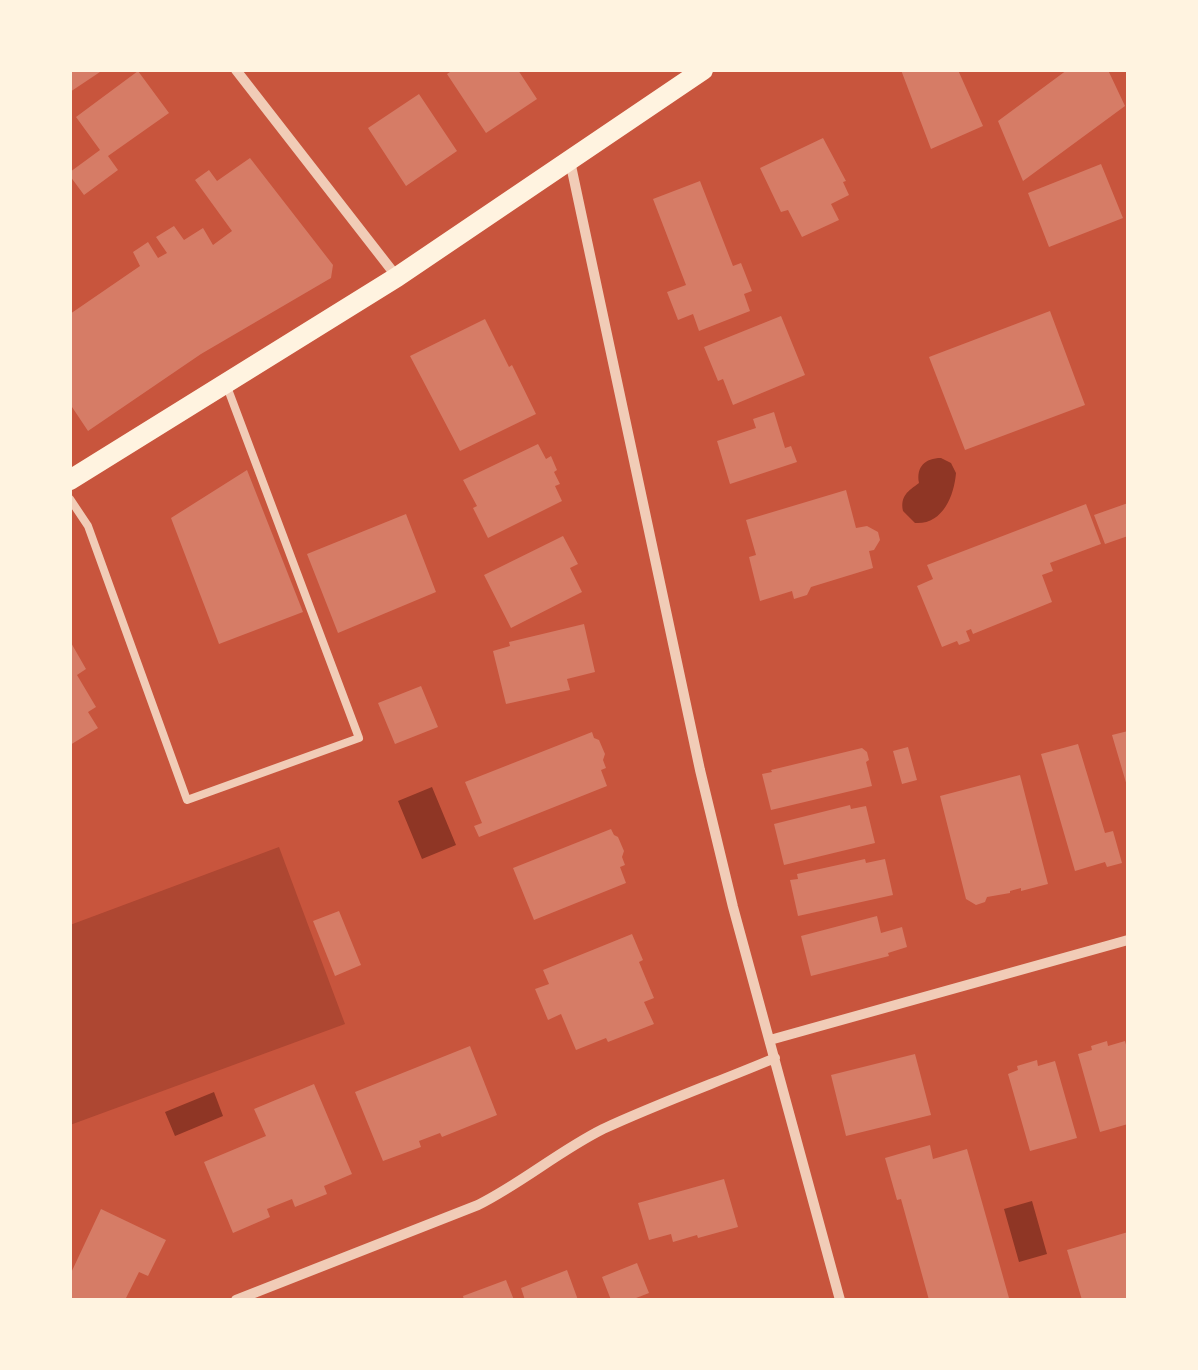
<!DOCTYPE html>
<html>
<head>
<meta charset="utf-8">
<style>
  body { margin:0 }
  #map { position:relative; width:1198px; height:1370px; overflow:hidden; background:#c8553d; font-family:"DM Sans",sans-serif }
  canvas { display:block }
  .frame { position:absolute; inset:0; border:72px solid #fff3e0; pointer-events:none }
</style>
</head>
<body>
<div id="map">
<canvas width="1198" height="1370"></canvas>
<div class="frame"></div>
</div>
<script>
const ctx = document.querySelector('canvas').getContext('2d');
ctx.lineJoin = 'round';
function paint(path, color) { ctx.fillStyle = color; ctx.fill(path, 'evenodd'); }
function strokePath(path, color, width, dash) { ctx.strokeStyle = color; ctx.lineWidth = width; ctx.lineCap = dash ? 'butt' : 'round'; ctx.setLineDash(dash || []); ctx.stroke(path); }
paint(new Path2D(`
  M279 847 345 1024 70 1125V925Z`), '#ae4732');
paint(new Path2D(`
  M941 458 951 463 956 473C954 497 942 525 915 523L903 511C900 496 908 491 919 483 916 467 925 458 941 458Z
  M432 787 456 845 422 859 398 801Z
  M214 1092 223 1116 175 1136 165 1112Z
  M1032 1201 1047 1254 1019 1262 1004 1209Z`), '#8f3625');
paint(new Path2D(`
  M70 70H103L70 92Z
  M453 70H518L537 99 486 133 447 74Z
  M901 70H958L983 126 931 149Z
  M1067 70H1108L1125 106 1023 181 998 121Z
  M138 71 169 113 108 156 118 170 84 195 70 176V172L100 150 76 117Z
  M419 94 457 151 406 186 368 128Z
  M823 138 846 181 843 182 849 195 831 204 839 220 802 237 788 210 781 212 760 168Z
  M250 158 333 265 331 278 201 354 88 431 70 404V314L140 266 133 252 148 242 158 258 167 253 156 237 174 226 184 240 203 228 213 245 232 231 195 180 209 170 217 181Z
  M1101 164 1123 218 1049 247 1028 193Z
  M700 181 733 266 741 263 752 291 744 294 750 311 699 331 693 314 678 320 667 292 686 285 653 199Z
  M1050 311 1085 405 965 450 929 357Z
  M781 316 805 375 733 405 723 379 718 381 704 347Z
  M485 319 509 367 512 365 536 414 460 451 410 356Z
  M774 412 785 448 791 446 797 462 730 484 717 441 756 428 753 419Z
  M538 444 546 459 551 456 557 470 554 472 560 484 555 486 562 501 488 538 473 508 477 506 463 480Z
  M247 470 303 612 219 644 171 518Z
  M846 490 856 528 867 526 878 532 880 540 874 550 869 551 873 568 811 587 807 595 794 599 792 591 760 601 749 557 756 555 746 520Z
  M1128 503V536L1105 544 1094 515Z
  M1086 504 1101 544 1050 563 1053 571 1042 575 1052 602 973 634 971 629 966 631 970 641 959 645 957 641 942 647 917 586 933 579 927 565Z
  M406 514 436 592 338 633 307 554Z
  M563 536 578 564 570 568 582 592 511 628 484 575Z
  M584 624 595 672 567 679 570 690 506 704 493 651 510 646 509 642Z
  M70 641 86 669 77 675 96 707 88 712 98 728 70 745Z
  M421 686 438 727 395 744 378 703Z
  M1128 731V786H1127L1112 735Z
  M592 732 594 738 599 740 605 754 603 760 606 768 601 770 607 786 479 837 474 826 482 823 465 782Z
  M1078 744 1105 833 1113 831 1122 863 1107 867 1105 862 1075 871 1041 754Z
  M908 747 917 780 902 784 893 751Z
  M862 748 867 752 869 760 866 762 872 786 771 810 762 774 772 772 771 770Z
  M1020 775 1048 884 1021 891V888L1010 891V893L987 897 985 902 976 905 966 899 940 796Z
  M850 805 851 809 866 806 875 843 784 865 774 824Z
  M611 829 614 835 618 837 624 851 622 857 625 865 620 867 626 883 534 920 513 868Z
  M865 859 866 863 885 859 893 895 798 916 790 880 798 879 797 874Z
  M339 911 361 965 335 976 313 921Z
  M877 916 881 933 902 927 907 947 888 953 889 956 811 976 801 936Z
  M632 934 643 960 639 962 654 998 644 1002 654 1024 608 1042 606 1038 576 1050 561 1014 548 1020 535 989 549 984 543 970Z
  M1107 1041 1108 1046 1125 1041 1128 1052V1124L1100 1132 1078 1054 1092 1050 1091 1046Z
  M470 1046 497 1115 442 1137 440 1133 419 1141 421 1147 383 1161 355 1092Z
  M915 1054 931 1115 846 1136 831 1075Z
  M1037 1060 1038 1066 1055 1061 1077 1138 1030 1151 1008 1074 1018 1070 1017 1066Z
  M314 1084 352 1174 324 1186 327 1194 295 1207 292 1199 267 1209 270 1217 233 1233 204 1162 266 1136 254 1109Z
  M930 1145 933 1159 967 1149 1009 1298 1000 1300H929L901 1199 897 1200 885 1158Z
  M724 1179 738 1227 698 1238 697 1235 673 1242 671 1234 649 1240 638 1203Z
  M101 1209 166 1240 148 1276 139 1272 125 1300H70V1275Z
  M1128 1232V1300H1082L1067 1250Z
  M637 1263 649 1293 631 1300H611L602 1277Z
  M567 1270 578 1300H525L521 1288Z
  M506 1280 514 1300H464L463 1296Z`), '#d67c66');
strokePath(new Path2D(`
  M70 499 88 526 187 800 359 738 226 384`), '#f1ccb7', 8);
strokePath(new Path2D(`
  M236 70 397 277
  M570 161 700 770 733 907 840 1300
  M770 1040 1128 940
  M236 1300 478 1205C522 1183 559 1151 603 1129 659 1103 718 1082 775 1058`), '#f1ccb7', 10);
strokePath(new Path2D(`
  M70 480 397 277 703 70`), '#fff3e0', 20);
</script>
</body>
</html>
